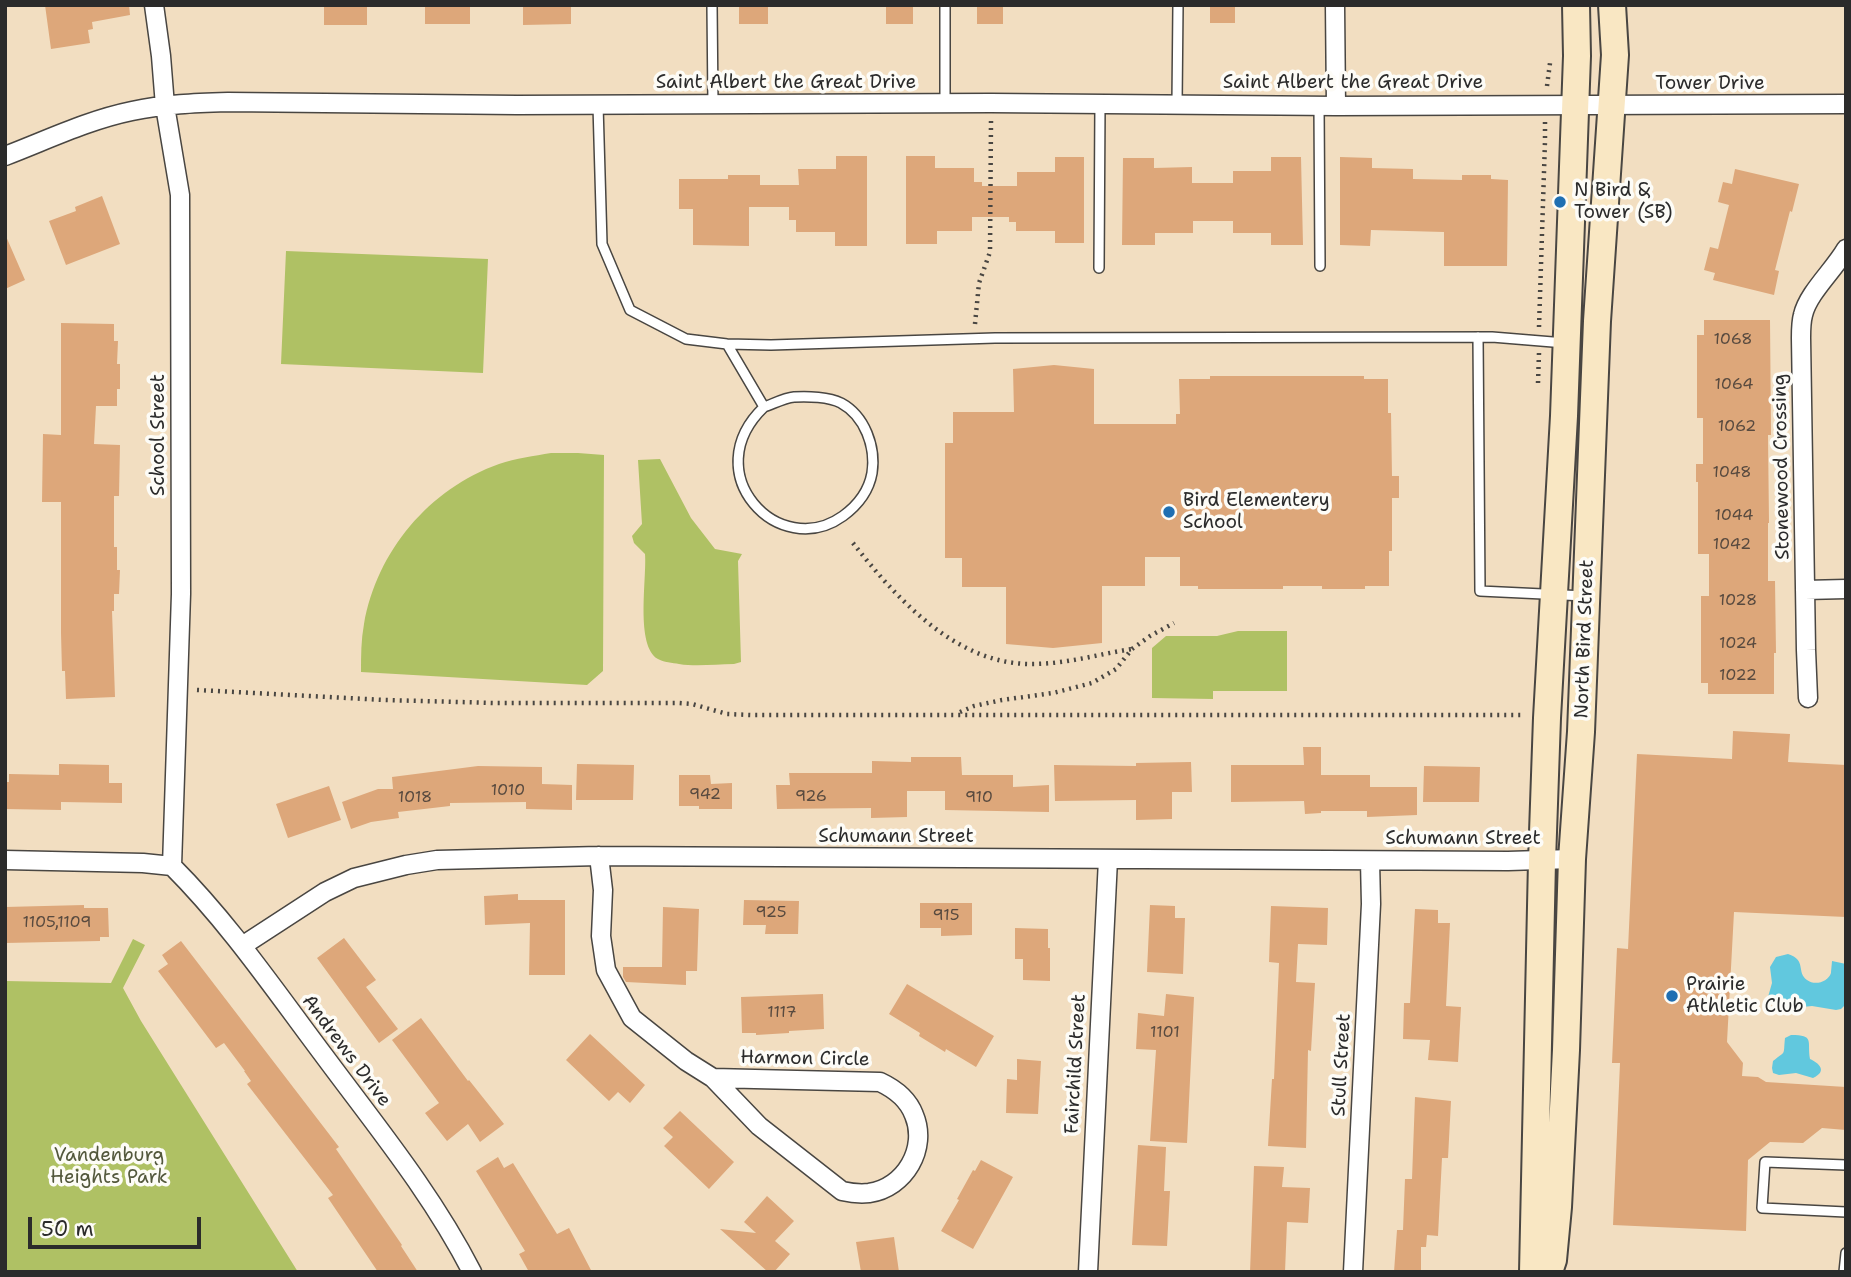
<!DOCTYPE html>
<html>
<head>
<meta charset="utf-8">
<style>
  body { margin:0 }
  #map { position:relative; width:1851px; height:1277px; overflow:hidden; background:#f2dec1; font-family:"Shantell Sans",sans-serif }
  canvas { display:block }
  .frame { position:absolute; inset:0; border:7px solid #2b2b2b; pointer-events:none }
  .scale { position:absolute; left:28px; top:1217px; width:173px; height:32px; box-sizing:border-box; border:4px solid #2b2b2b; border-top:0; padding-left:9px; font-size:21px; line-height:24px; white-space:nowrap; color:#2b2b2b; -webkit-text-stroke:5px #fdfcf7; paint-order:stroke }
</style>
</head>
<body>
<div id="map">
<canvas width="1851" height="1277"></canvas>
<div class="frame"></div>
<div class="scale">50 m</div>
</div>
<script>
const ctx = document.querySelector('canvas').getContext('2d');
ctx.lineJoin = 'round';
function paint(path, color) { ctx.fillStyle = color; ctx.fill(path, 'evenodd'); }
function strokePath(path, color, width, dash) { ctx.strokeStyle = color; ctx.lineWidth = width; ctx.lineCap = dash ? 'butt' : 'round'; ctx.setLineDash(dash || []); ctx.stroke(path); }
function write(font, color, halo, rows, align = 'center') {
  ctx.font = font + ' "Shantell Sans",sans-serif'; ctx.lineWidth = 7; ctx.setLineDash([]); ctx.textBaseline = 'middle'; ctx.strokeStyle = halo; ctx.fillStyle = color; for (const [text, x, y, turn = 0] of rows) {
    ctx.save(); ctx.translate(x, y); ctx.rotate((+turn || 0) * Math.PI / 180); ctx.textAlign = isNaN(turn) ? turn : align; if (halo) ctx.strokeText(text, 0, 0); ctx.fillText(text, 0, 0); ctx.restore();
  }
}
paint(new Path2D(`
  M286 251 488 259 483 373 281 364Z
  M551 453H578L604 455 603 671 587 685 361 672C361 656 361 640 364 624 377 551 429 489 499 464 516 458 534 456 551 453Z
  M660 459 691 518 715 549 742 554 738 561 741 662 734 664C716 664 697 667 679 664 673 663 663 662 658 659 635 646 647 579 645 554L634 543 632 536 642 524 638 460Z
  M1238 631H1287V691H1213V699L1152 698V648L1166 636H1217Z
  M133 939 145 945 123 988 141 1021 298 1272H5V981L111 983Z`), '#afc164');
paint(new Path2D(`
  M1788 954C1807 960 1796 972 1807 980 1815 986 1828 982 1831 973 1831 972 1832 962 1832 961L1846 964V1004L1841 1009 1836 1010 1812 1006 1785 1009 1777 1007 1771 1003 1768 997 1772 983 1770 967 1776 957Z
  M1791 1035C1815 1035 1807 1041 1810 1059 1819 1063 1828 1071 1813 1078L1796 1073 1779 1075 1773 1073 1772 1068 1773 1061C1787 1050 1783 1056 1785 1038Z`), '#61c8de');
paint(new Path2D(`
  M45 5H129L130 15 92 22 93 29 88 30 90 43 51 49Z
  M324 5H367V25H324Z
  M425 5H470V24H425Z
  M523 5H571V24L523 25Z
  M739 5H768V24H739Z
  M886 5H913V24H886Z
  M977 5H1003V24H977Z
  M1210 5H1235V23H1210Z
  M836 156H867V246H835V232H796V220H789V207H749V246L693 245V209H679V179H728V175H760V185H799L798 169H836Z
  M906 156H935V168H974V182H982V186H1017V172H1055V157H1084V243H1055V231H1016V222H1009V217H972V231H937V244H906Z
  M1271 157H1301L1303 245H1271V233H1233V221H1193V233H1155V245H1122L1123 158H1154V168L1192 167V183H1233V171H1271Z
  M1340 157 1372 158V168L1413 169V179L1462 180V175H1491V179L1508 180 1507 266H1444V232L1371 230 1370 246 1340 245Z
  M1735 169 1799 184 1792 212 1790 211 1775 270 1779 271 1774 295 1713 280 1715 273 1704 270 1710 247 1718 249 1729 205 1718 202 1723 182 1732 184Z
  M102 196 120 244 66 265 49 221 76 211 75 207Z
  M5 234 25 280 5 289Z
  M1704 320H1770L1771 435H1768L1769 523H1768V581H1775L1776 653H1774V694H1708V683H1701V596H1709V554H1698V482H1696V464H1703V418H1697V335H1704Z
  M61 323 114 324V341H118L117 364H120V389H117V406H96L94 444 120 445 119 496H114V547H117V570H120L119 594H114V611H112L115 697 66 699 65 671H62L61 633V502H42L43 434 61 435Z
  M1054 365 1094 369V424H1176V414H1180L1179 379H1210V376H1364V379H1388V413H1391L1392 476H1399V498H1392V551H1389V586H1365V589H1322V586H1283V589H1198V586H1180V557H1145V586H1102V643L1053 648 1006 644V587H962V558H945V443H953V412H1014L1013 369Z
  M1733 731 1790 734 1788 762 1846 765V917L1734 912 1727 1042 1743 1063 1742 1076 1758 1077 1766 1082 1846 1087V1130L1822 1128 1803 1143 1770 1142 1748 1160 1746 1231 1613 1225 1620 1063H1612L1617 948 1628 949 1637 754 1732 759Z
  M1303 747H1321V775H1370V787H1417V815L1367 817V811H1321V813L1305 814 1304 801 1231 802V765H1304Z
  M911 757H961L962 775H1013V787L1049 785V812L945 810V791H907V817L871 818V808L777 809 776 785H790L789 773H872V761L911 762Z
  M1191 762 1192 792H1172V819L1136 820V800L1055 801 1054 765 1136 766V763Z
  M59 764 109 765V783H122V803L61 802V810L5 809V782H9V774L59 775Z
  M577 764 634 765 633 800H576Z
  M478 766 542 767V784L572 785V810L526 809V802L450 803V806L398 812 399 818 371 822 351 829 342 802 378 789H393L392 777Z
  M1424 766 1480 767 1479 802H1423Z
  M679 775H710L711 784 732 783V809H699V806H679Z
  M329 786 341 820 288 838 276 804Z
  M518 894V900H565V975H529L530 923 485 925 484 896Z
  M744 900 799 901 798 934H765L766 925H743Z
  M920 903H972V935L941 936V928H920Z
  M84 905V908H108L109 937H100V941L5 943V907Z
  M1150 905 1175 906V918H1185L1183 974 1147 972Z
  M1271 906 1328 908 1327 945 1298 944 1296 982 1315 983 1311 1051 1308 1050 1306 1148 1268 1146 1272 1079H1274L1279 963 1269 962Z
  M663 907 699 909 697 971H686V985L626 982 623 977V967H662Z
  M1415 909 1438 910V923H1450L1446 1006 1461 1007 1458 1062 1428 1060 1430 1040 1403 1039 1404 1003H1410Z
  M1015 928 1048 929V948H1050V981L1023 980V959H1015Z
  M344 938 376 980 366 987 398 1029 379 1043 317 958Z
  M181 941 339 1147 336 1149 402 1245 401 1246 418 1272H378L328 1198 333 1195 247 1084 251 1081 244 1071H245L224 1043 216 1048 158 971 168 964 162 955Z
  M907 984 994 1036 976 1067 946 1049 945 1052 919 1036 920 1033 889 1014Z
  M823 994 824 1029 789 1031V1033L756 1035V1033H742L741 997Z
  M1166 994 1194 997 1187 1143 1150 1141 1156 1050 1136 1049 1138 1013 1164 1016Z
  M421 1018 468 1081 469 1080 504 1124 480 1142 468 1124 447 1141 425 1113 439 1103 392 1040Z
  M590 1034 645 1085 630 1103 618 1092 609 1101 566 1060Z
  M1017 1059 1041 1061 1038 1114 1006 1113 1007 1079 1017 1080Z
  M1415 1097 1451 1101 1448 1158H1442L1438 1236 1427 1235 1426 1247H1421V1272H1394L1397 1230H1403L1405 1179H1412Z
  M680 1111 734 1162 709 1189 664 1146 673 1137 663 1128Z
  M1138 1145 1166 1147 1164 1191H1170L1167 1246 1132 1245Z
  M498 1157 504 1168 513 1163 557 1234 569 1228 592 1272H529L519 1254 525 1251 476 1171Z
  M981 1160 1013 1177 973 1249 941 1231 959 1200 957 1199 973 1170 975 1171Z
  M1254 1166 1284 1167 1282 1187 1310 1188 1308 1223 1287 1222 1285 1272H1250Z
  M767 1196 794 1221 775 1241 790 1254 774 1272H768L720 1229 756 1233 744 1222Z
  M894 1237 899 1272H861L856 1242Z`), '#dda77a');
const lane = new Path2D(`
  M712 5 713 105
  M945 5V103
  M1177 103 1178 5
  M598 105 602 244 630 310 686 339 727 344 771 345 995 338 1492 337 1565 343
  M1319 105 1320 266
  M1099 268 1100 103
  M1478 337 1480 591 1585 596
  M727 344 764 407C695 473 779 562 843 516 858 505 869 490 872 473 876 447 865 416 841 403 829 397 808 396 794 397 784 398 773 404 764 407
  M1846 1165 1765 1162 1762 1208 1846 1212
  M1844 1272 1846 1253`);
const street = new Path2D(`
  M154 5 161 56 165 106 180 195 181 594 172 866
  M1335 5 1336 106
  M5 156C47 140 88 120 132 111 164 104 196 103 228 102L517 105 991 103 1336 106 1846 104
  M1805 590 1846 589
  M1808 698 1806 650 1801 338C1801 330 1801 322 1803 315 1808 293 1834 270 1846 249
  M599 856 603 890 601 936 606 970 632 1018 686 1061 713 1078
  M5 860 143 863 172 866
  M172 866C230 924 276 992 325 1057 377 1127 432 1194 472 1272
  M242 946 325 892 354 878 406 865 437 860 599 856 1508 861 1572 859
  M713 1078 880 1082C895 1089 908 1099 914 1115 928 1148 905 1188 869 1193 860 1194 851 1193 842 1191L759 1126Z
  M1088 1272 1108 859
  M1353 1272 1371 904 1370 861`);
const secondary = new Path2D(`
  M1533 1272 1542 861 1547 718 1564 416 1577 56 1576 5
  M1549 1272 1553 1260 1558 1207 1566 1050 1572 859 1581 732 1597 321 1615 55 1612 5`);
strokePath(lane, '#494642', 12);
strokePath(street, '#494642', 21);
strokePath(secondary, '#494642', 30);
strokePath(new Path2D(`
  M1547 86 1550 63
  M975 324 979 283 990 252 991 121
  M1539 327 1545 141V122
  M1538 383 1539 353
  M853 543C896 598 956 665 1032 664 1067 664 1099 654 1132 649
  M197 690 385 700 495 703H679L692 704 727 714 751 715H1524
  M960 712 974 706 1002 700 1053 693 1092 683 1116 669 1132 649 1150 636 1174 623`), '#494642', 4.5, [2, 5]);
strokePath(lane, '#fff', 9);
strokePath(street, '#fff', 18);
strokePath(secondary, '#f9e7c3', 26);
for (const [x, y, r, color] of [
  [1560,202,7,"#1f6fb2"],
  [1169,512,7,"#1f6fb2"],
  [1672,996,7,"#1f6fb2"]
]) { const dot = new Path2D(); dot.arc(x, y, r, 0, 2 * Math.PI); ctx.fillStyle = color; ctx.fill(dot); strokePath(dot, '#fdfcf7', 2.5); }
write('16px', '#584a3f', null, [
  ["1068",1733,340],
  ["1064",1734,385],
  ["1062",1737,427],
  ["1048",1732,473],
  ["1044",1734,516],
  ["1042",1732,545],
  ["1028",1738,601],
  ["1024",1738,644],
  ["1022",1738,676],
  ["1010",508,791],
  ["942",705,795],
  ["926",811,797],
  ["1018",415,798],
  ["910",979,798],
  ["925",771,913],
  ["915",946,916],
  ["1105,1109",57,923],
  ["1117",782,1013],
  ["1101",1165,1033]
]);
write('19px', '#2b2b2b', '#fdfcf7', [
  ["Saint Albert the Great Drive",786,83],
  ["Saint Albert the Great Drive",1353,83],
  ["Tower Drive",1710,84],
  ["School Street",159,435,-90],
  ["Stonewood Crossing",1782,467,-91],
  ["North Bird Street",1585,639,-88],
  ["Schumann Street",896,837],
  ["Schumann Street",1463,839],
  ["Andrews Drive",346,1051,53],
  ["Harmon Circle",805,1059,1],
  ["Fairchild Street",1076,1064,-87],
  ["Stull Street",1342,1065,-87]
]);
write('19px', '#2b2b2b', '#fdfcf7', [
  ["N Bird &",1574,191],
  ["Tower (SB)",1574,213],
  ["Bird Elementery",1183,501],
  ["School",1183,523],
  ["Prairie",1686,985],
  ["Athletic Club",1686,1007]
], 'left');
write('19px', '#53583c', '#fdfcf7', [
  ["Vandenburg",109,1156],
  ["Heights Park",109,1178]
]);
</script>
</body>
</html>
